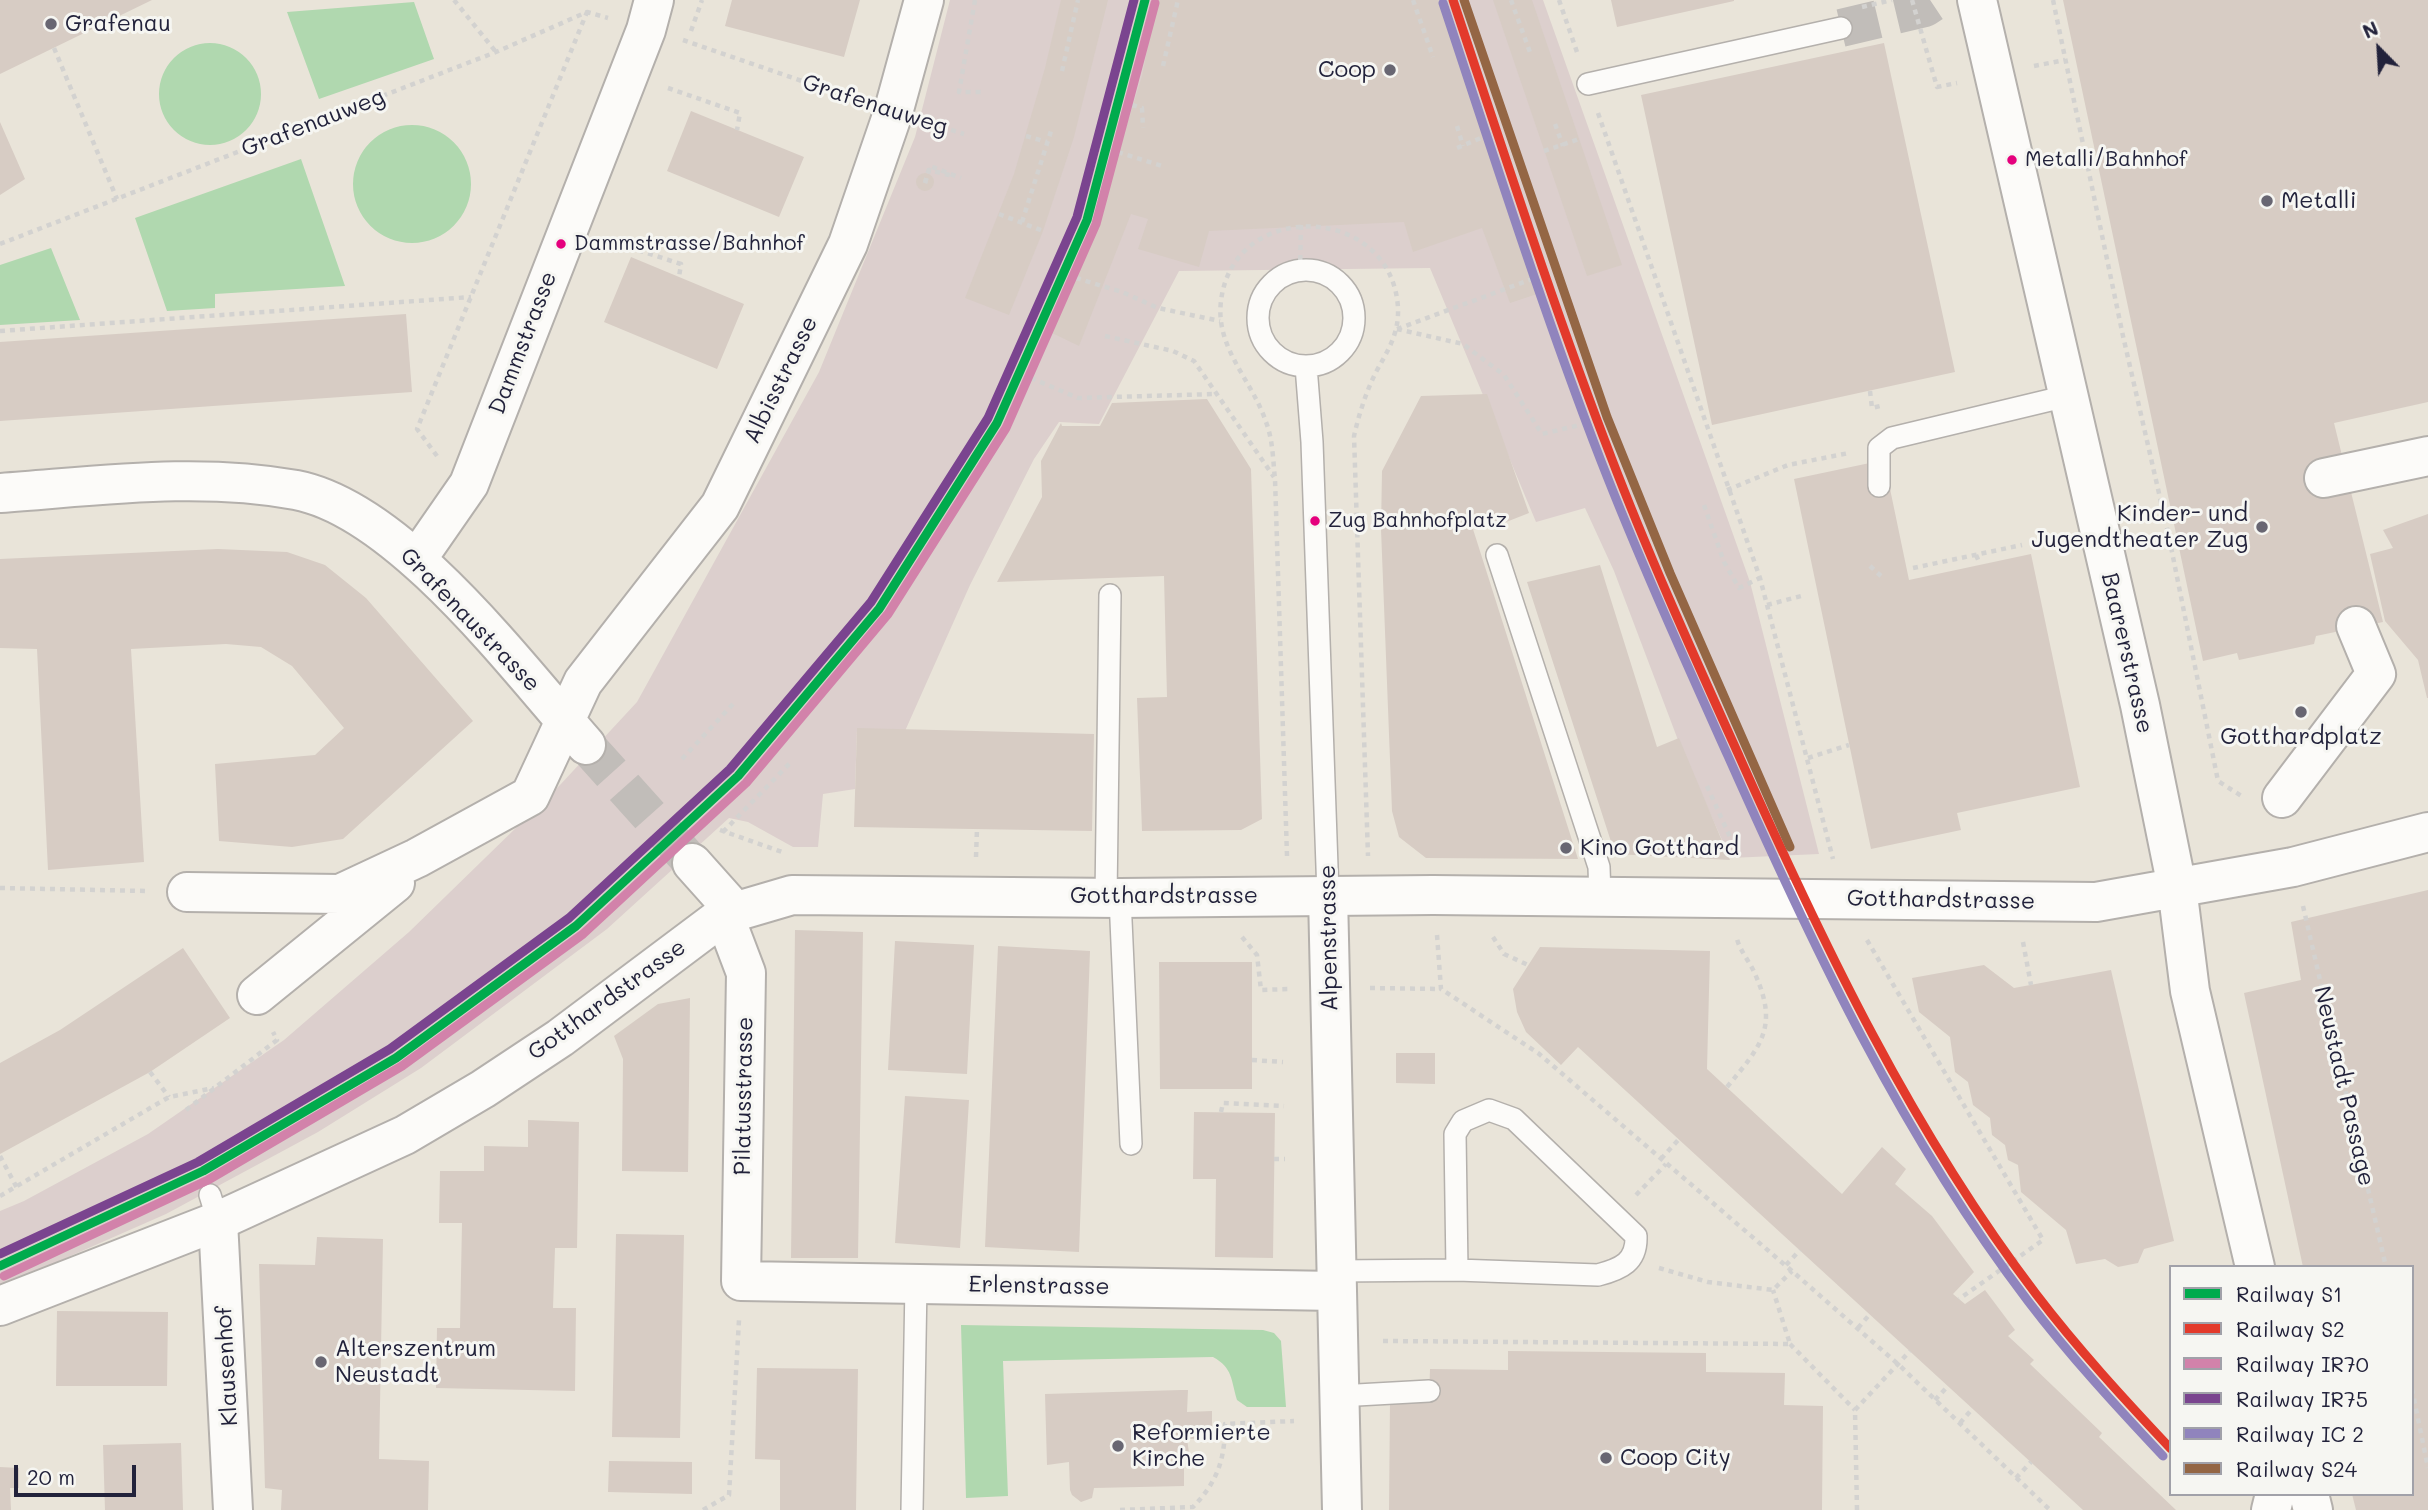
<!DOCTYPE html>
<html>
<head>
<meta charset="utf-8">
<style>
  body { margin:0 }
  #map { position:relative; width:2428px; height:1510px; overflow:hidden; background:#e9e4d9; font-family:Mali,sans-serif }
  canvas { display:block }
  .legend { position:absolute; left:2169px; top:1265px; width:245px; height:231px; box-sizing:border-box; background:#f6f6f2; border:2px solid #a1a1a9; margin:0; padding:9px 12px; list-style:none; font-size:21px; color:#22223b }
  .legend li { display:flex; align-items:center; gap:14px; height:35px }
  .legend b { width:35px; border:2px solid #a1a1a9 }
  .north { position:absolute; left:2344px; top:14px; width:70px; height:70px; -webkit-text-stroke:5px #f6f6f2; paint-order:stroke; rotate:336deg; font-size:19px; font-weight:700; line-height:28px; text-align:center; color:#22223b }
  .north::after { content:''; display:block; margin:auto; width:24px; height:32px; background:#22223b; clip-path:polygon(50% 0,100% 100%,50% 72%,0 100%) }
  .scale { position:absolute; left:14px; top:1465px; width:122px; height:32px; box-sizing:border-box; border:4px solid #22223b; border-top:0; padding-left:9px; font-size:21px; line-height:24px; white-space:nowrap; color:#22223b; -webkit-text-stroke:5px #f6f6f2; paint-order:stroke }
</style>
</head>
<body>
<div id="map">
<canvas width="2428" height="1510"></canvas>
<ul class="legend">
<li><b style="height:9px;background:#00ab4d"></b>Railway S1</li>
<li><b style="height:9px;background:#e33a2b"></b>Railway S2</li>
<li><b style="height:9px;background:#d282aa"></b>Railway IR70</li>
<li><b style="height:9px;background:#7a448f"></b>Railway IR75</li>
<li><b style="height:9px;background:#9084bd"></b>Railway IC 2</li>
<li><b style="height:9px;background:#946644"></b>Railway S24</li>
</ul>
<div class="north">N</div>
<div class="scale">20 m</div>
</div>
<script>
const ctx = document.querySelector('canvas').getContext('2d');
ctx.lineJoin = 'round';
function paint(path, color) { ctx.fillStyle = color; ctx.fill(path, 'evenodd'); }
function strokePath(path, color, width, dash) { ctx.strokeStyle = color; ctx.lineWidth = width; ctx.lineCap = dash ? 'butt' : 'round'; ctx.setLineDash(dash || []); ctx.stroke(path); }
function write(font, color, halo, rows, align = 'center') {
  ctx.font = font + ' Mali,sans-serif'; ctx.lineWidth = 6; ctx.setLineDash([]); ctx.textBaseline = 'middle'; ctx.strokeStyle = halo; ctx.fillStyle = color; for (const [text, x, y, turn = 0] of rows) {
    ctx.save(); ctx.translate(x, y); ctx.rotate((+turn || 0) * Math.PI / 180); ctx.textAlign = isNaN(turn) ? turn : align; if (halo) ctx.strokeText(text, 0, 0); ctx.fillText(text, 0, 0); ctx.restore();
  }
}
paint(new Path2D(`
  M950 0H1543L1750 582 1819 854 1730 858 1681 748 1614 571 1585 508 1536 522 1430 268 1179 271 1099 424 1059 422 1034 459 970 585 905 731 857 729 855 789 823 794 818 847H793L748 822 729 818 607 929 421 1068 318 1132 166 1214 0 1287V1211L24 1201 148 1134 284 1040 409 932 560 785 637 702 819 372 915 137Z`), '#dccfcd');
paint(new Path2D(`
  M414 2 434 59 319 99 287 12Z
  M159 94a51 51 0 1 1 102 0a51 51 0 1 1-102 0Z
  M353 184a59 59 0 1 1 118 0a59 59 0 1 1-118 0Z
  M301 159 345 286 215 294V308L167 311 135 218Z
  M51 248 80 320 0 325V265Z
  M961 1325 1263 1330 1274 1333 1281 1341 1286 1407H1247L1237 1400C1231 1380 1233 1368 1213 1357L1003 1361 1008 1496 966 1498Z`), '#b0d8af');
paint(new Path2D(`
  M0 0H152L0 74Z
  M732 0H860L844 57 725 26Z
  M1061 0H1108L1074 137 1043 231 1009 315 965 298 1014 174 1045 68Z
  M1157 0H1442L1540 293 1510 303 1482 228 1413 252 1404 222 1209 231 1199 267 1138 249 1148 219 1131 214 1079 346 1052 333 1102 206 1142 76Z
  M1493 0H1532L1622 265 1587 276Z
  M1611 0H1734V1L1617 27Z
  M2063 0H2428V402L2334 423 2383 622 2316 636 2314 644 2239 660 2237 653 2203 661Z
  M1884 43 1955 372 1712 425 1641 95Z
  M691 111 804 157 779 217 667 171Z
  M0 122 25 179 0 195Z
  M916 182a9 9 0 1 1 18 0a9 9 0 1 1-18 0Z
  M631 257 744 304 717 369 604 322Z
  M406 314 412 392 0 421V342Z
  M1487 394 1529 513 1496 526H1472L1578 859 1426 858 1399 837 1392 811 1381 529 1382 471 1421 396Z
  M1207 399 1251 469 1262 819 1241 830 1142 831 1137 698 1167 697 1164 576 997 582 1042 497 1041 461 1061 423 1062 426H1100L1112 403Z
  M1884 460 1909 580 2031 554 2080 787 1957 813 1961 830 1871 849 1794 479Z
  M2428 514V698H2427L2418 660 2385 621 2370 554 2393 548 2383 530Z
  M218 549 287 552 325 565 366 598 473 721 343 839 292 847 219 841 215 764 315 755 344 728 292 666 261 647 226 644 131 649 144 862 48 870 37 649 0 648V559Z
  M1600 565 1657 747 1679 738 1730 860 1615 854 1527 582Z
  M857 728 1094 734 1092 831 854 827Z
  M2428 890V1510H2356L2352 1494H2412V1267H2303L2244 993 2301 980 2291 922Z
  M795 930 863 932 858 1258H791Z
  M895 941 974 945 967 1074 888 1070Z
  M998 946 1090 951 1079 1252 985 1247Z
  M1540 947 1710 951 1707 1069 1842 1194 1882 1147 1906 1169 1895 1184 1932 1216 1974 1272 1953 1294 1965 1304 1985 1290 2015 1330 2008 1336 2034 1360 2030 1364 2102 1433 2099 1437 2176 1510H2083L1578 1047 1561 1065 1526 1032 1517 1012 1513 989Z
  M183 948 230 1018 150 1072 0 1154V1063L60 1030Z
  M1159 962H1252V1089H1160Z
  M1984 965 2014 988 2111 970 2174 1241 2144 1249 2138 1263 2118 1267 2105 1259 2076 1264 2066 1230 2021 1192 2018 1165 2008 1160 2005 1145 1992 1135 1990 1118 1973 1105 1968 1082 1955 1072 1950 1037 1919 1012 1912 978Z
  M690 998 688 1172 622 1171 623 1059 614 1036 658 1004Z
  M1396 1053H1435V1084L1396 1083Z
  M905 1096 969 1100 960 1248 895 1243Z
  M1194 1112 1275 1113 1273 1258 1215 1257 1216 1179H1193Z
  M528 1120 579 1122 577 1248H555L553 1308H576L575 1391 436 1388 437 1328H460L462 1223H439L440 1171H484V1146L528 1147Z
  M616 1234 684 1235 680 1438 612 1437Z
  M317 1237 383 1239 379 1459 429 1461 428 1510H281L282 1490 265 1488 259 1264 315 1265Z
  M57 1311 168 1312 167 1386H56Z
  M1508 1351 1706 1353V1372L1785 1373 1784 1405 1823 1406 1822 1510H1389L1390 1401H1429L1430 1369 1508 1370Z
  M757 1368 858 1369 856 1510H780V1460L755 1459Z
  M1181 1390H1188L1187 1412 1212 1411V1438L1187 1439 1190 1460H1184V1486L1094 1488 1092 1498 1081 1502 1072 1495 1070 1490 1069 1462 1047 1465 1045 1394Z
  M181 1443 183 1510H105L103 1445Z
  M609 1461 692 1462V1494L608 1492Z
  M0 1467 19 1468V1488H10L11 1510H0Z`), '#d7ccc4');
strokePath(new Path2D(`
  M1841 28 1925 8 1937 0
  M586 745 692 863`), '#c1bdb9', 38, [38, 19]);
const lane = new Path2D(`
  M1588 84 1841 28
  M1258 318a48 48 0 1 1 96 0a48 48 0 1 1-96 0Z
  M1306 366 1312 442 1328 895
  M1879 486V448L1892 438 2067 396
  M1497 555 1599 867 1600 897
  M1106 898 1110 595
  M1120 898 1131 1144
  M210 1195 218 1221
  M1335 1271 1457 1270 1598 1275C1621 1269 1637 1262 1636 1236L1514 1119 1489 1110 1463 1121 1455 1134 1457 1270
  M1339 1396 1429 1391
  M912 1510 916 1284`);
const street = new Path2D(`
  M2324 478 2428 456
  M0 493C99 486 198 472 296 490 400 510 517 667 586 745
  M417 559 469 484 646 30 654 0
  M2282 798 2376 674 2356 626
  M692 863 734 910
  M187 892 340 894 417 858 530 796 583 682 720 506 848 244 893 113 924 0
  M1328 895 1342 1510
  M724 915 746 973 741 1281 1336 1291
  M257 995 395 883
  M218 1221 233 1510`);
const secondary = new Path2D(`
  M1977 0 2140 705 2177 887 2190 991 2255 1267
  M0 1306 218 1221 405 1135 483 1089 560 1038 724 915 792 895 1120 898 1433 895 2096 902 2293 867 2428 832
  M2309 1494 2313 1510
  M2271 1510 2275 1494`);
strokePath(lane, '#b4b0ac', 24);
strokePath(street, '#b4b0ac', 42);
strokePath(secondary, '#b4b0ac', 42);
strokePath(new Path2D(`
  M454 0 496 52
  M975 0 959 92H985
  M1413 0 1433 57
  M1511 0 1531 55
  M1559 0 1578 55
  M1912 0 1937 87 1957 83
  M2053 0 2123 336 2169 537 2218 781 2243 797
  M1862 7 1892 0
  M691 31 702 0
  M683 40 857 100
  M54 48 117 199
  M1163 66 1178 0
  M2034 66 2065 60
  M1062 71 1078 0
  M668 88 740 113 737 130
  M1132 105 1142 108 1143 128
  M1598 113 1760 578 1833 859
  M932 124 964 134
  M1555 124 1563 146
  M1457 126 1463 146
  M1026 136 1047 142
  M1457 148 1488 135
  M1544 151 1579 139
  M1118 152 1165 167
  M925 183 929 170 953 176
  M999 214 1043 231
  M1022 222 1052 128
  M610 241 681 264 679 277
  M0 244 496 52 587 12 608 18
  M1300 270 1301 225
  M1076 278 1122 292 1158 308 1220 321
  M1397 329 1463 344 1504 375 1542 434 1588 423
  M1397 329 1535 278
  M0 331 471 297
  M1105 336 1173 351 1194 361 1274 477
  M1031 378 1078 398 1216 394
  M1870 391 1872 408 1880 406
  M437 456 417 429 587 12
  M1727 490 1788 465 1849 453
  M1704 505 1724 562 1739 588 1760 578
  M1976 555 1980 564
  M1870 566 1881 576
  M1913 568 2022 545
  M1767 605 1805 595
  M1808 758 1849 745
  M682 759 733 704
  M1707 786 1739 857
  M720 830 785 853
  M723 832 790 763
  M1287 856 1275 479C1273 461 1273 440 1266 422 1252 380 1215 348 1221 301 1233 198 1392 203 1398 308 1399 334 1388 350 1376 372 1366 392 1359 414 1354 436L1368 856
  M976 857 977 829
  M0 888 148 891
  M2303 906 2386 1267
  M1437 935 1441 989 1538 1053 1792 1271 1899 1365 2050 1510
  M1242 937 1257 955 1261 990 1291 989
  M1493 937 1504 954 1528 965
  M1867 940 2043 1240 1959 1299
  M2023 942 2031 985
  M1370 988 1441 989
  M1252 1060 1283 1062
  M150 1072 169 1097
  M1727 1087C1761 1046 1779 1027 1755 974 1750 962 1740 951 1737 939
  M186 1110 277 1040 273 1032
  M1221 1112 1223 1103 1284 1106
  M0 1156 17 1188
  M1274 1159H1285
  M1661 1159 1679 1139
  M1636 1195 1666 1164
  M0 1196 169 1097 214 1088
  M1786 1265 1800 1250
  M1659 1268 1708 1282 1773 1290 1792 1271
  M1858 1328 1870 1314
  M1383 1341 1790 1344 1773 1290
  M1790 1344 1855 1410
  M2412 1389 2428 1468
  M1935 1400 1948 1386
  M1960 1423 1973 1408
  M2016 1478 2031 1462
  M703 1510 729 1495 739 1320
  M1120 1510 1193 1507C1218 1481 1225 1459 1225 1424L1294 1421
  M1857 1510 1855 1410 1910 1351`), '#d3d2d0', 4.5, [5, 5]);
strokePath(lane, '#fcfbf9', 21);
strokePath(street, '#fcfbf9', 38);
strokePath(secondary, '#fcfbf9', 38);
strokePath(new Path2D(`
  M925 183 930 166 961 178`), '#d3d2d0', 4.5, [5, 5]);
strokePath(new Path2D(`
  M0 1266 203 1171 396 1058 576 926 738 776 879 609 997 423 1087 220 1145 0`), '#00ab4d', 9);
strokePath(new Path2D(`
  M1453 0C1504 153 1553 306 1611 457 1650 559 1695 658 1740 758 1823 944 1912 1131 2036 1294 2078 1349 2124 1399 2171 1449`), '#e33a2b', 9);
strokePath(new Path2D(`
  M4 1276 208 1180 402 1066 583 934 746 783 888 614 1006 428 1096 224 1155 3`), '#d282aa', 9);
strokePath(new Path2D(`
  M0 1254 198 1162 390 1049 569 918 730 769 871 602 988 418 1077 217 1134 0`), '#7a448f', 9);
strokePath(new Path2D(`
  M1443 3C1494 157 1543 311 1601 461 1640 561 1684 658 1728 756 1812 945 1902 1136 2028 1301 2070 1356 2116 1406 2163 1456`), '#9084bd', 9);
strokePath(new Path2D(`
  M1464 0 1607 417 1670 573 1790 847`), '#946644', 9);
for (const [x, y, r, color] of [
  [51,24,7,"#686672"],
  [1390,70,7,"#686672"],
  [2012,160,6,"#e5007d"],
  [2267,201,7,"#686672"],
  [561,244,6,"#e5007d"],
  [1315,521,6,"#e5007d"],
  [2262,527,7,"#686672"],
  [2301,712,7,"#686672"],
  [1566,848,7,"#686672"],
  [321,1362,7,"#686672"],
  [1118,1446,7,"#686672"],
  [1606,1458,7,"#686672"]
]) { const dot = new Path2D(); dot.arc(x, y, r, 0, 2 * Math.PI); ctx.fillStyle = color; ctx.fill(dot); strokePath(dot, '#f6f6f2', 2.5); }
write('21px', '#22223b', '#f6f6f2', [
  ["Metalli/Bahnhof",2025,160],
  ["Dammstrasse/Bahnhof",574,244],
  ["Zug Bahnhofplatz",1328,521]
], 'left');
write('23px', '#22223b', '#f6f6f2', [
  ["Grafenau",65,24],
  ["Coop",1376,70,"right"],
  ["Metalli",2281,201],
  ["Kinder- und",2248,514,"right"],
  ["Jugendtheater Zug",2248,540,"right"],
  ["Gotthardplatz",2301,737,"center"],
  ["Kino Gotthard",1580,848],
  ["Alterszentrum",335,1349],
  ["Neustadt",335,1375],
  ["Reformierte",1132,1433],
  ["Kirche",1132,1459],
  ["Coop City",1620,1458]
], 'left');
write('23px', '#22223b', '#f6f6f2', [
  ["Grafenauweg",875,105,18],
  ["Grafenauweg",313,123,-21],
  ["Dammstrasse",523,343,-69],
  ["Albisstrasse",781,380,-64],
  ["Grafenaustrasse",470,620,46],
  ["Baarerstrasse",2127,653,77],
  ["Gotthardstrasse",1164,896],
  ["Gotthardstrasse",1941,900,1],
  ["Alpenstrasse",1329,938,-91],
  ["Gotthardstrasse",607,1000,-36],
  ["Neustadt Passage",2344,1086,77],
  ["Pilatusstrasse",744,1096,-89],
  ["Erlenstrasse",1039,1286,1],
  ["Klausenhof",227,1366,-93]
]);
</script>
</body>
</html>
